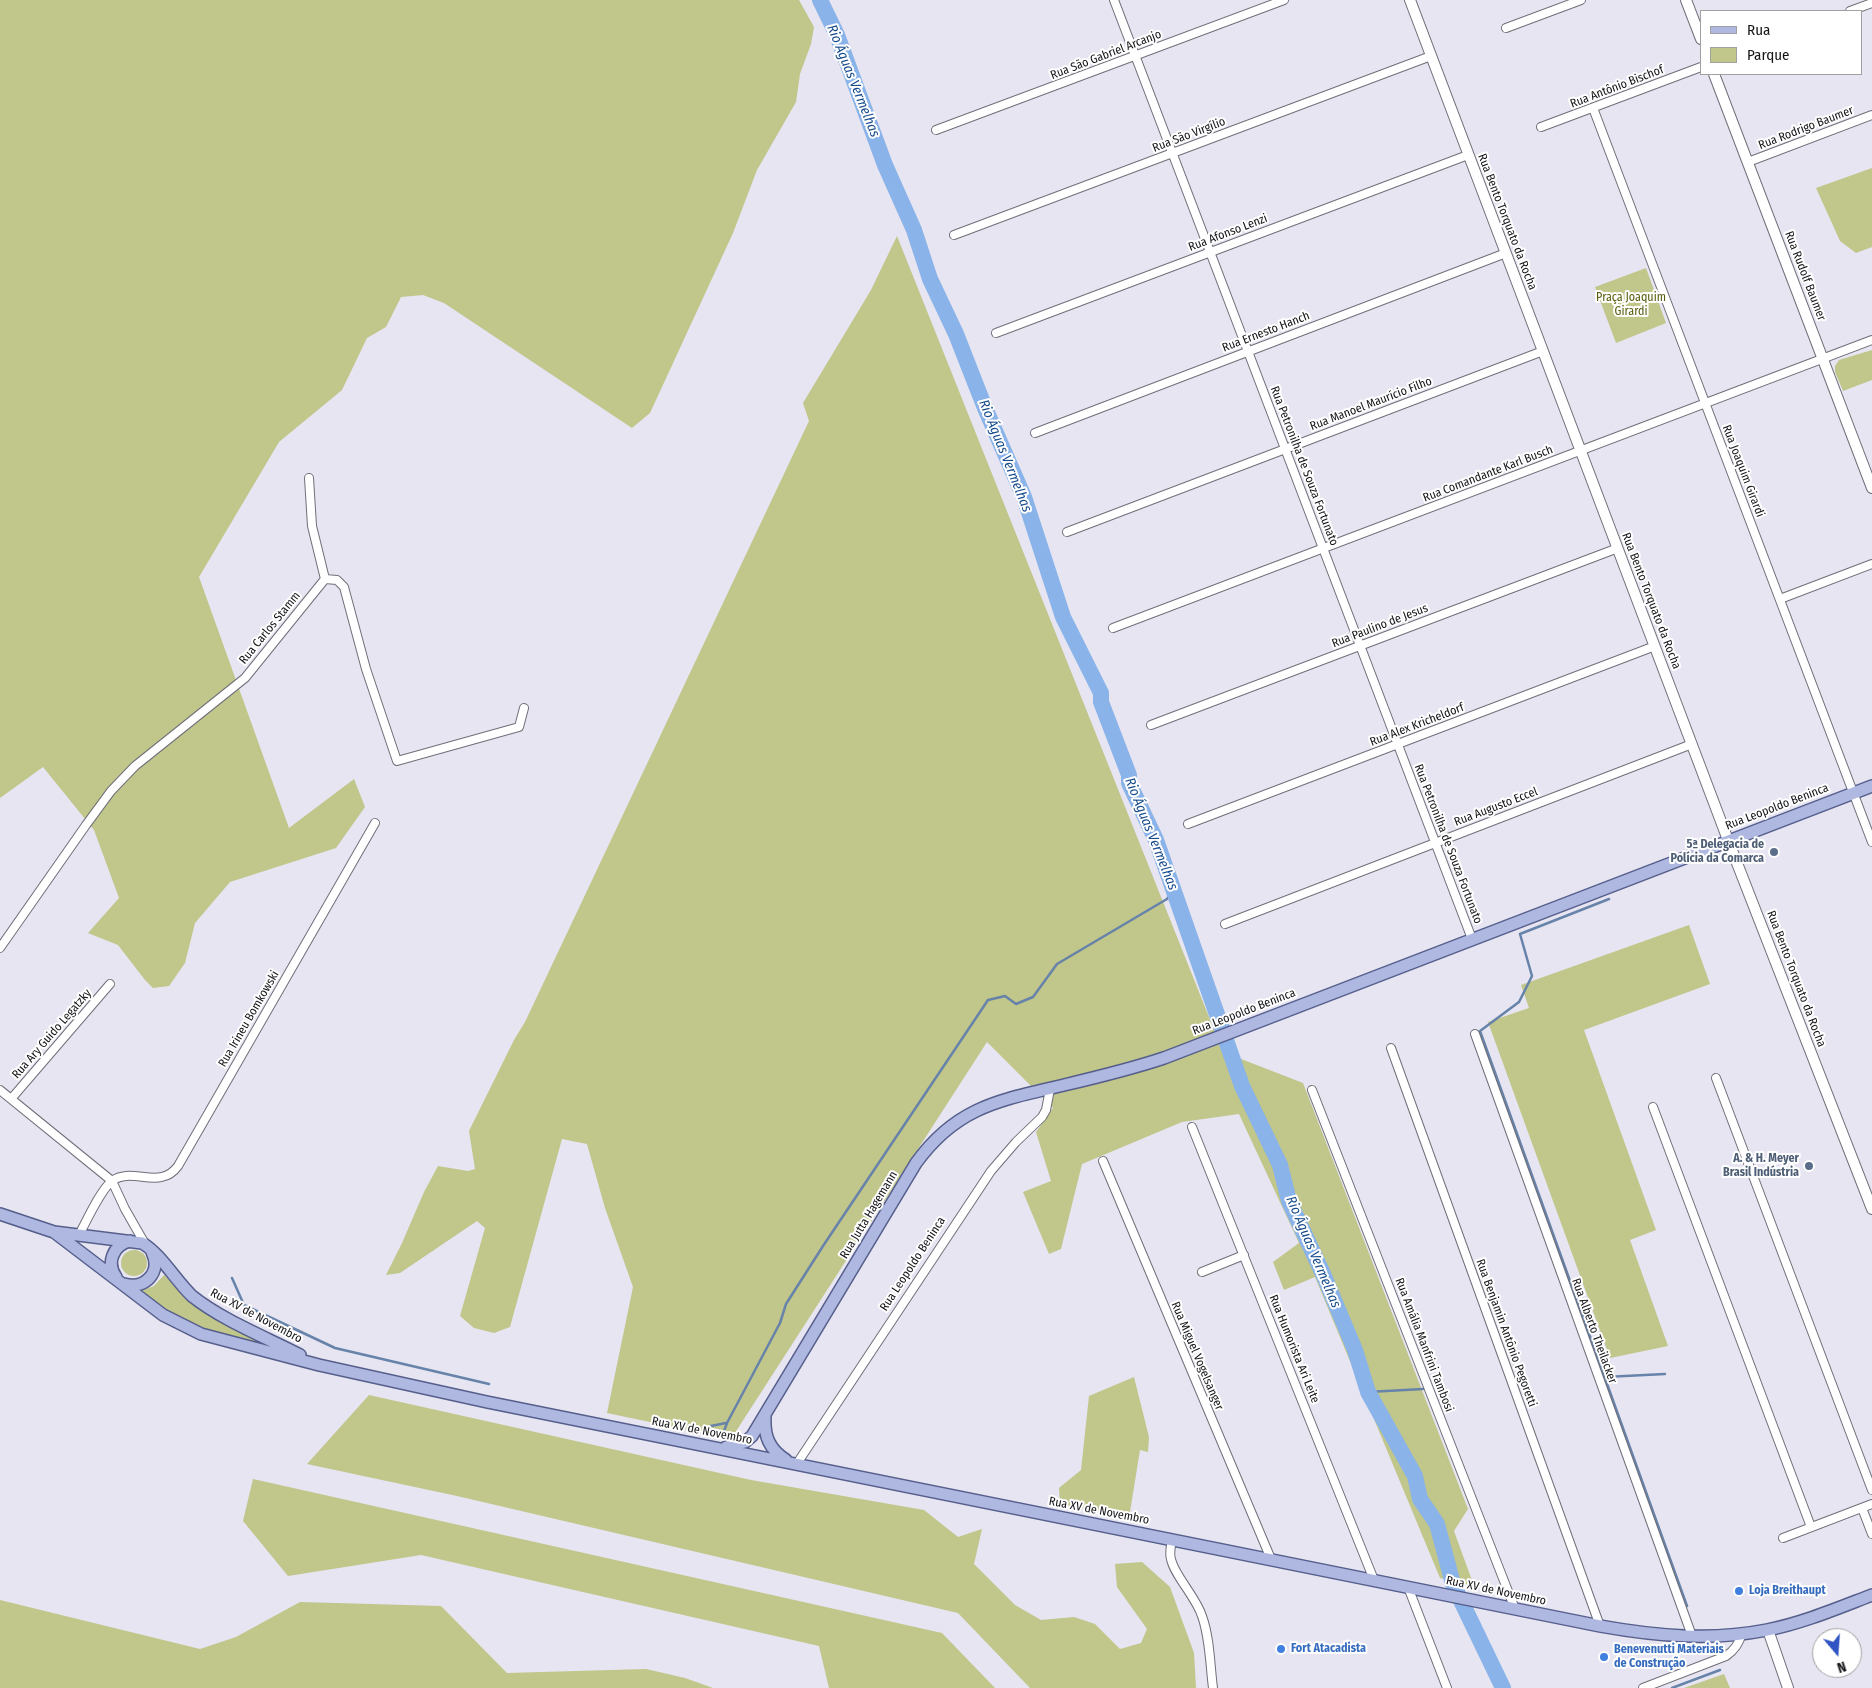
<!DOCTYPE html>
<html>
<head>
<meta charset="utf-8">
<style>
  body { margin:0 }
  #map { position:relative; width:1872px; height:1688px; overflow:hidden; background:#e6e5f1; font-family:"Fira Sans Condensed",sans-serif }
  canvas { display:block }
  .legend { position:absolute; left:1700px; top:10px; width:162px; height:65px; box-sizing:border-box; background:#fff; border:1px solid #a1a1a2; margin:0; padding:6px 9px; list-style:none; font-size:15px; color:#141317 }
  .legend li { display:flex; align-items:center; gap:10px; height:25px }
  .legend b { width:25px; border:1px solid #a1a1a2 }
  .north { position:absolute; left:1812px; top:1628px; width:50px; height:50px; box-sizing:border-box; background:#fff; border:1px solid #a1a1a2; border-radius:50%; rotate:162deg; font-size:14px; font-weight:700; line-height:20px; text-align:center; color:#141317 }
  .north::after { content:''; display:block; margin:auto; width:18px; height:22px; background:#3054c4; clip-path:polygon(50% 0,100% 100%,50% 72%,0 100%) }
</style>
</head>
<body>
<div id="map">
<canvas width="1872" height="1688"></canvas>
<ul class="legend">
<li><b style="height:6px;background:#afb8e0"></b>Rua</li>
<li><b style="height:14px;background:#c1c68a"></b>Parque</li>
</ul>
<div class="north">N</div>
</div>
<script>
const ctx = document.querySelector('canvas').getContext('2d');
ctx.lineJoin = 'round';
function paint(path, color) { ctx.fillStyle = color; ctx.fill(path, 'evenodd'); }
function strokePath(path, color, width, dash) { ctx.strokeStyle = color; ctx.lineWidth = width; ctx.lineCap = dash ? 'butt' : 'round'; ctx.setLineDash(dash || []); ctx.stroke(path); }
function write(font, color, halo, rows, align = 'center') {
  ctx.font = font + ' "Fira Sans Condensed",sans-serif'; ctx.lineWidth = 4; ctx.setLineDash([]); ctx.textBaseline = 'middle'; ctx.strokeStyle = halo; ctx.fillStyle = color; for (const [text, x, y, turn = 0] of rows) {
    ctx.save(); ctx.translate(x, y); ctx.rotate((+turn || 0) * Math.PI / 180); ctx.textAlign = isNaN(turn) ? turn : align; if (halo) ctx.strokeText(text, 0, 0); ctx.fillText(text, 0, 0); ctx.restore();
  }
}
paint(new Path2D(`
  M0 0H799L814 27 811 44 800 74 796 102 757 170 733 233 650 413 632 428 444 303 423 295 401 297 386 327 367 338 342 390 279 442 199 577 289 828 354 779 365 807 336 848 230 882 195 923 185 963 169 986 153 988 145 980 118 945 88 933 119 898 94 830 43 767 0 798Z
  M1872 168V247L1856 253 1840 241 1816 188Z
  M897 236 1223 1052 1303 1083 1468 1509 1454 1531 1474 1586 1440 1578 1315 1277 1284 1290 1273 1262 1299 1243 1239 1114 1182 1122 1082 1164 1061 1249 1049 1254 1023 1192 1051 1181 1036 1132 1053 1108 987 1042 731 1439 607 1413 633 1287 605 1208 587 1144 562 1139 510 1327 494 1333 474 1328 460 1316 485 1228 477 1221 400 1273 386 1275 402 1243 424 1192 438 1166 468 1171 475 1169 469 1131 514 1040 525 1022 809 421 803 403 871 290Z
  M1646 268 1666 323 1616 343 1595 287Z
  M1872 350V380L1843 391 1835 372V366L1839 360Z
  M1689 925 1710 984 1584 1030 1656 1230 1630 1240 1668 1346 1610 1358 1488 1022 1529 1008 1521 985Z
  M121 1263a13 13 0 1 1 26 0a13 13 0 1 1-26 0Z
  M164 1275 188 1298 264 1343 261 1344 197 1327 170 1313 141 1291 154 1286Z
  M1134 1377 1149 1437 1148 1452 1140 1450 1129 1518 1060 1504 1059 1488 1081 1470 1089 1396Z
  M369 1395 751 1480 924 1510 958 1537 982 1529 974 1564 1015 1605 1041 1620 1074 1617 1095 1624 1120 1649 1141 1643 1147 1629 1117 1587 1115 1564 1142 1562 1170 1587 1194 1653 1196 1688H1030L958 1613 457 1496 307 1464Z
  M253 1479 942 1633 995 1688H829L819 1646 421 1555 288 1576 243 1521Z
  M0 1600 200 1649 236 1637 300 1602 441 1606 507 1673 646 1669 685 1678 713 1688H0Z
  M1724 1674 1730 1688H1684Z`), '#c1c68a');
strokePath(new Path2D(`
  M1609 899 1520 934 1532 976 1519 1002 1480 1031 1687 1606
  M232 1278 244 1305 335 1348 489 1384
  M1605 1377 1665 1374
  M1368 1392 1423 1389
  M711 1426 726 1423
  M723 1434 727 1423 780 1323 786 1304 823 1246 988 1000 1005 996 1016 1004 1033 997 1057 964 1167 899 1173 890
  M1672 1688 1720 1670`), '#6783aa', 2.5);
strokePath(new Path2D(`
  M820 0 837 35 885 165 914 230 930 279 956 334 985 408 1024 497 1063 617 1101 693V702L1129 775V783L1156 840 1242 1086 1280 1165 1289 1201 1324 1276 1355 1350 1368 1392 1415 1476 1420 1499 1437 1524 1453 1584 1503 1688`), '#8ab3e9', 16);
const street = new Path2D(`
  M1114 0 1472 939
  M1850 11 1872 3
  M1506 28 1581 0
  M1593 108 1872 842
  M1541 127 1701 67
  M936 130 1284 0
  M1748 162 1872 115
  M954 235 1431 56
  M996 333 1468 155
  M1035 433 1506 253
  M309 478 312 526 325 579
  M1067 532 1543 351
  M1780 599 1872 564
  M1113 628 1872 340
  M1151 725 1618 548
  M1188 824 1655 646
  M1225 924 1692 744
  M0 948 86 825 111 791 135 766 245 678 325 579 337 580 344 587 366 669 397 761 519 727 524 708
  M1475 1034 1692 1636
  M1391 1048 1600 1626
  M1716 1078 1872 1490
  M0 1090 112 1181 125 1209 145 1244
  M1312 1090 1515 1609
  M11 1099 110 984
  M1653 1107 1811 1527
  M1192 1127 1374 1580
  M1103 1161 1271 1559
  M79 1235C86 1222 101 1189 112 1181 132 1166 160 1191 178 1166L375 823
  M1202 1272 1244 1255
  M796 1465 991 1171 1016 1142 1042 1117 1046 1110 1050 1089
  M1862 1508 1872 1534
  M1783 1538 1872 1504
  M1172 1539C1171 1546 1169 1553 1171 1559 1174 1575 1196 1597 1202 1616 1210 1638 1210 1665 1213 1688
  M1408 1587 1447 1688
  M1643 1688 1726 1656C1735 1650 1738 1644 1742 1634`);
const secondary = new Path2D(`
  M1410 0 1728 840 1872 1209
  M1686 0 1701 39
  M1714 74 1872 488
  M1768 1630 1788 1688`);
const primary = new Path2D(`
  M0 1214 54 1232 142 1243C160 1253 176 1281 192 1296 222 1320 265 1337 300 1355
  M54 1232 163 1315 201 1334 319 1365 487 1402 1600 1626C1656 1636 1711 1641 1767 1630 1803 1623 1838 1608 1872 1595
  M116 1277C106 1263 113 1245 130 1241
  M124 1284C145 1290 162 1272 152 1252
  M765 1417C764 1436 769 1449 786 1460
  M726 1447 745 1442 752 1436 916 1163C957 1106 1001 1100 1064 1085 1098 1077 1131 1069 1164 1058L1872 786`);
strokePath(street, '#6f6f79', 10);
strokePath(secondary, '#6f6f79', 12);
strokePath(primary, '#565f8c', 14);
strokePath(street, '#fff', 8);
strokePath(secondary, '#fff', 10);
strokePath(primary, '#afb8e0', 11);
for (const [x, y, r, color] of [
  [1774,852,5,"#5c6f8a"],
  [1809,1166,5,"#5c6f8a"],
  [1739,1591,5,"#3f7fe0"],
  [1281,1649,5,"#3f7fe0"],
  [1604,1657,5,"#3f7fe0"]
]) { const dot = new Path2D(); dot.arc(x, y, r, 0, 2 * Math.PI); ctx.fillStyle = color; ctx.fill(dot); strokePath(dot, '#fff', 2); }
write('12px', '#141317', '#fff', [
  ["Rua São Gabriel Arcanjo",1106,55,-21],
  ["Rua Antônio Bischof",1617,87,-21],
  ["Rua Rodrigo Baumer",1806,128,-21],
  ["Rua São Virgílio",1189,135,-21],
  ["Rua Bento Torquato da Rocha",1507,222,69],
  ["Rua Afonso Lenzi",1228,233,-21],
  ["Rua Rudolf Baumer",1805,276,69],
  ["Rua Ernesto Hanch",1266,332,-21],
  ["Rua Manoel Maurício Filho",1371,404,-21],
  ["Rua Petronilha de Souza Fortunato",1304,466,69],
  ["Rua Joaquim Girardi",1743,471,69],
  ["Rua Comandante Karl Busch",1488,474,-21],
  ["Rua Bento Torquato da Rocha",1651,601,69],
  ["Rua Paulino de Jesus",1380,626,-21],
  ["Rua Carlos Stamm",270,628,-51],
  ["Rua Alex Kricheldorf",1417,725,-21],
  ["Rua Augusto Eccel",1496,807,-21],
  ["Rua Leopoldo Beninca",1777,807,-21],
  ["Rua Petronilha de Souza Fortunato",1448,844,69],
  ["Rua Bento Torquato da Rocha",1796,979,69],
  ["Rua Leopoldo Beninca",1244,1012,-21],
  ["Rua Irineu Bomkowski",249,1019,-60],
  ["Rua Ary Guido Legatzky",52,1034,-49],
  ["Rua Jutta Hagemann",869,1215,-59],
  ["Rua Leopoldo Beninca",913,1264,-57],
  ["Rua XV de Novembro",256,1316,28],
  ["Rua Alberto Theilacker",1594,1331,70],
  ["Rua Benjamin Antônio Pegoretti",1506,1333,70],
  ["Rua Amália Manfrini Tambosi",1424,1345,69],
  ["Rua Humorista Ari Leite",1294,1349,68],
  ["Rua Miguel Vogelsanger",1197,1356,67],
  ["Rua XV de Novembro",702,1431,11],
  ["Rua XV de Novembro",1099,1511,11],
  ["Rua XV de Novembro",1496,1591,12]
]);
write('12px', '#585b0b', '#fff', [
  ["Praça Joaquim",1631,298],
  ["Girardi",1631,312]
]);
write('bold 12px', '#4e5e75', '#fff', [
  ["5ª Delegacia de",1764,845],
  ["Polícia da Comarca",1764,859],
  ["A. & H. Meyer",1799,1159],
  ["Brasil Indústria",1799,1173]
], 'right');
write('bold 12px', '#366cbe', '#fff', [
  ["Loja Breithaupt",1749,1591],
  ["Fort Atacadista",1291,1649],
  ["Benevenutti Materiais",1614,1650],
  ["de Construção",1614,1664]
], 'left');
write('italic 14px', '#194d8d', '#fff', [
  ["Rio Águas Vermelhas",853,81,68],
  ["Rio Águas Vermelhas",1005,456,68],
  ["Rio Águas Vermelhas",1151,834,68],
  ["Rio Águas Vermelhas",1313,1252,67]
]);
</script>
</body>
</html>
